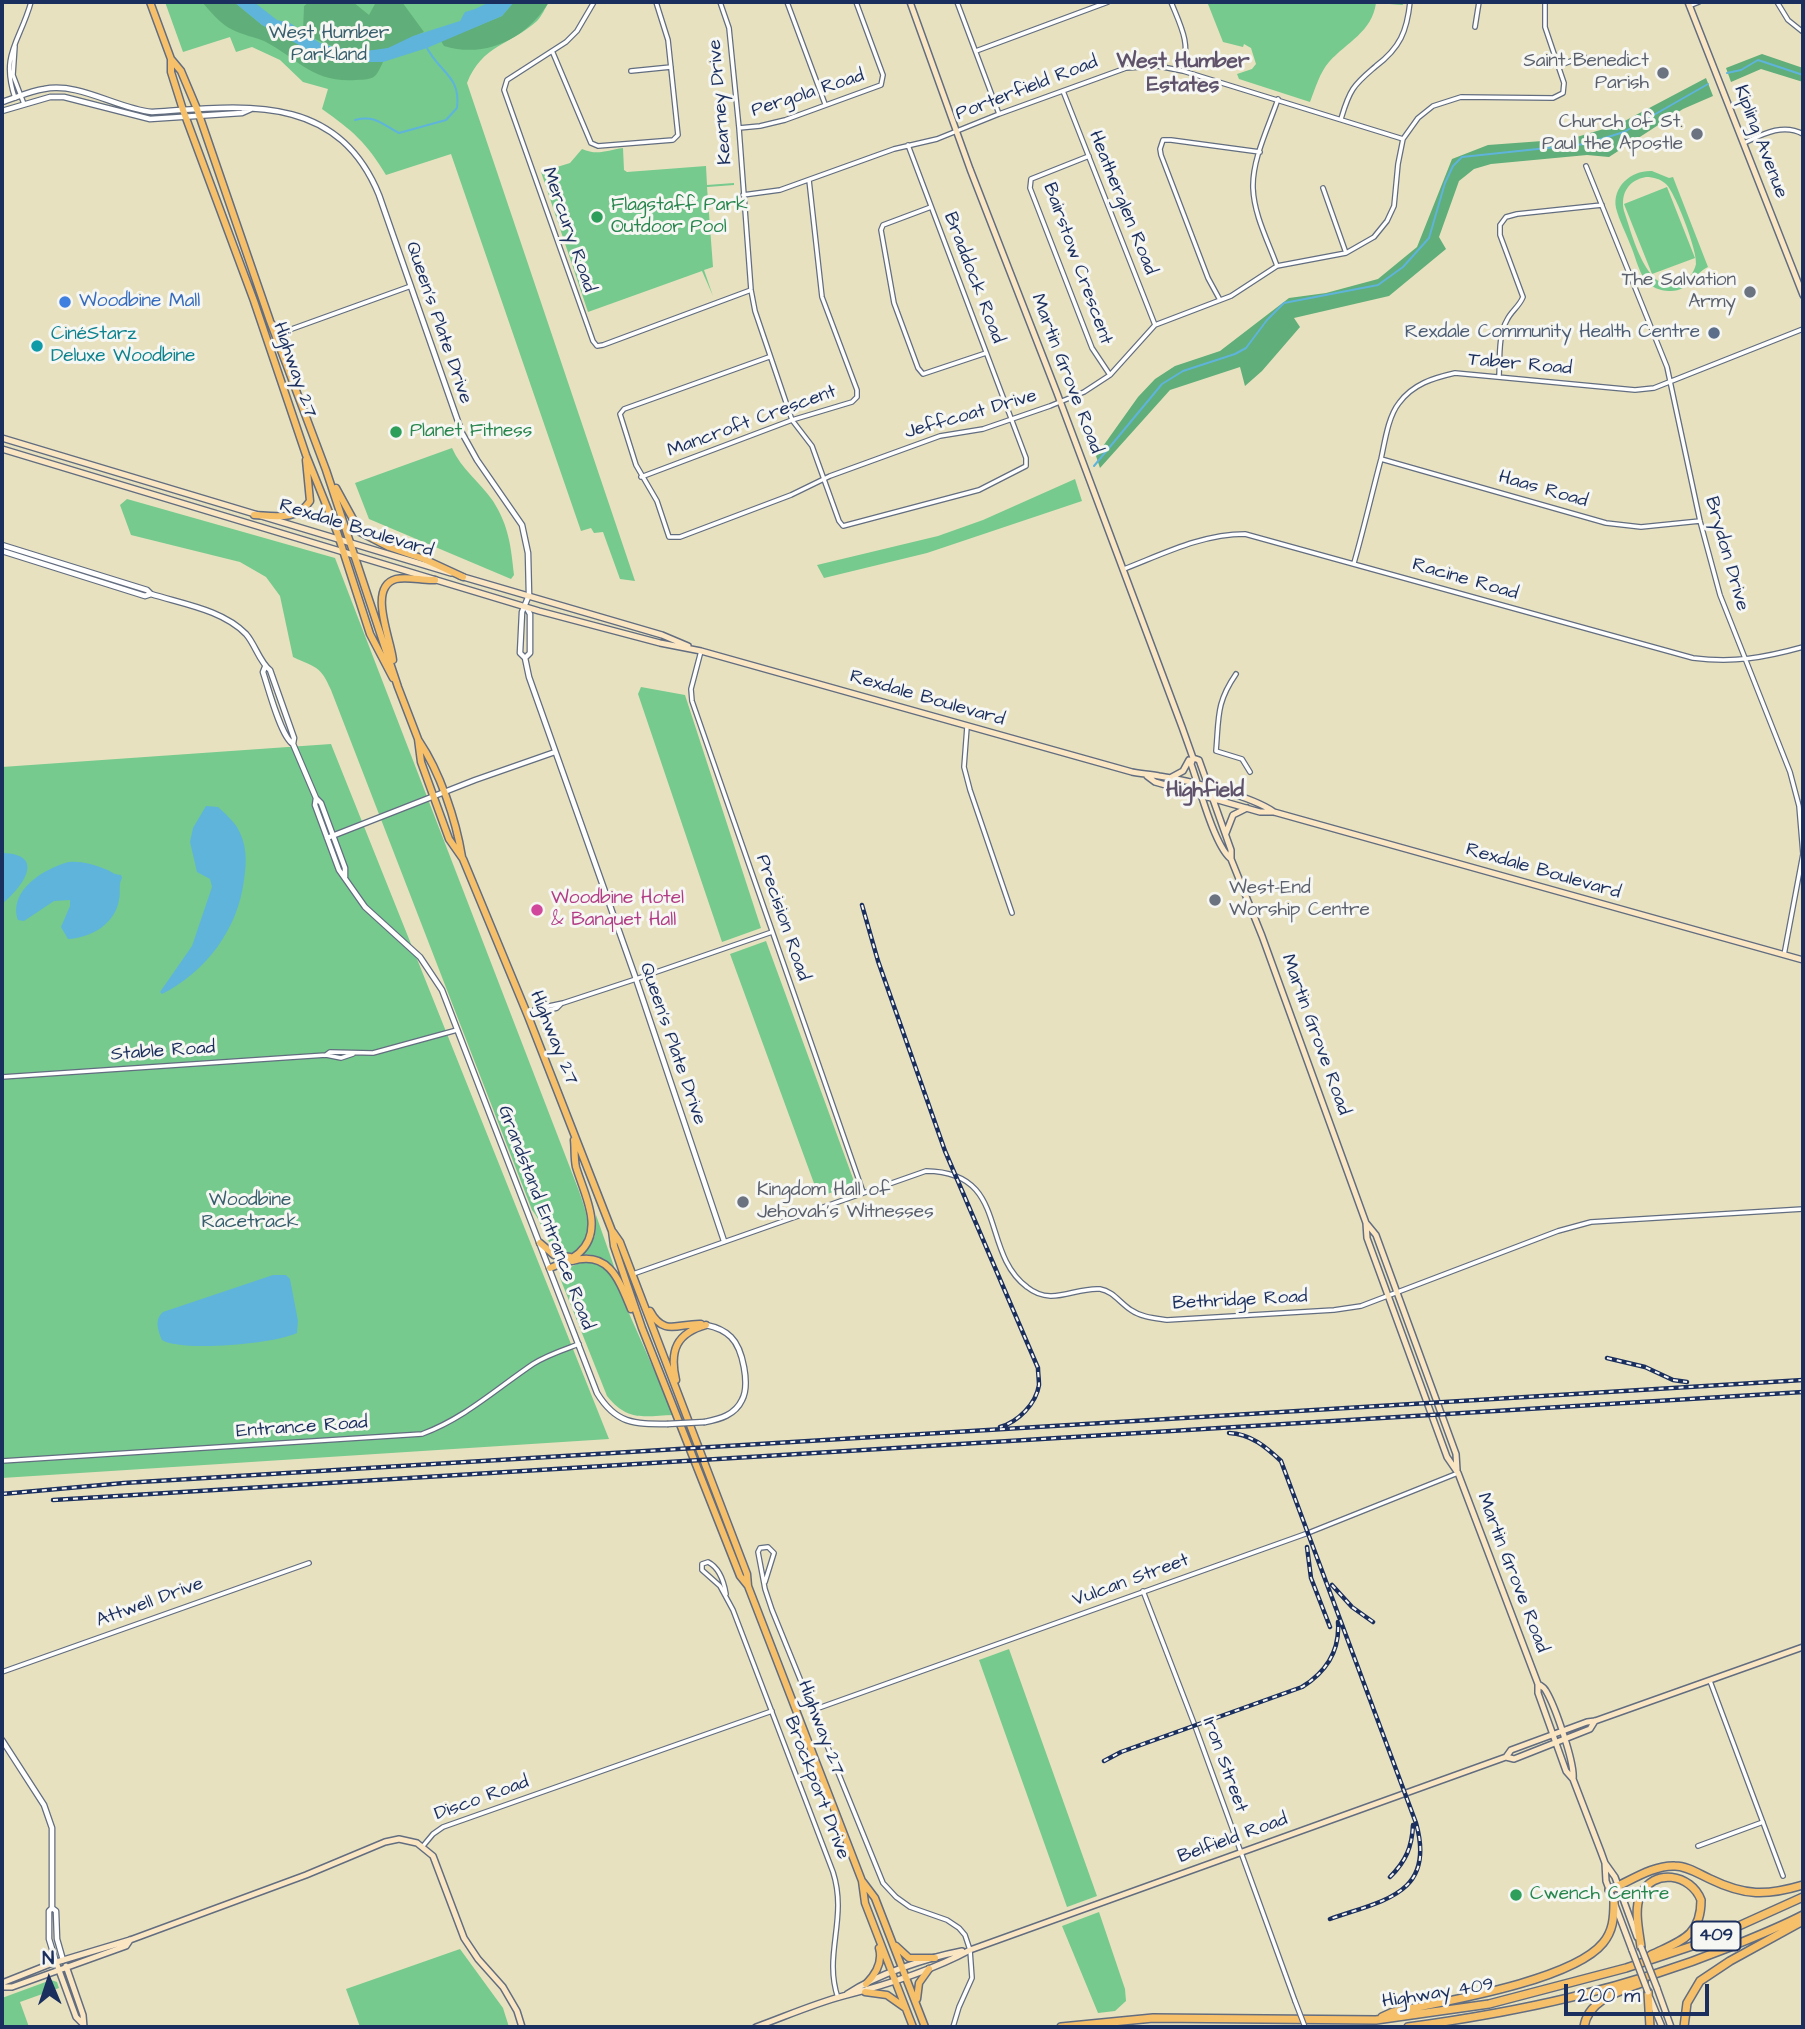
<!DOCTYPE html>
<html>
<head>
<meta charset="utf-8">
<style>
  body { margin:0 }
  #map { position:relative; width:1805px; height:2029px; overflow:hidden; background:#e7e1bf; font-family:"Architects Daughter",sans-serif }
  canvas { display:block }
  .frame { position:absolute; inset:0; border:4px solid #1b2f5e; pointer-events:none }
  .north { position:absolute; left:14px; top:1945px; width:70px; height:70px; -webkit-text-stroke:5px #f6f6f2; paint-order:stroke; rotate:358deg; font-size:19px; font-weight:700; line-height:28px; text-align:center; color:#1b2f5e }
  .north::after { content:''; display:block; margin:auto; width:24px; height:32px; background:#1b2f5e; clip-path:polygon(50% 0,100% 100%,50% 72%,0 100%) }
  .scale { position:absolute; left:1564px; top:1984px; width:145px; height:32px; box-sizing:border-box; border:4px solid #1b2f5e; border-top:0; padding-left:9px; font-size:21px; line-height:24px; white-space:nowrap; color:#1b2f5e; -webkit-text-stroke:5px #f6f6f2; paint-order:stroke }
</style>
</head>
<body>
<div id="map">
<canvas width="1805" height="2029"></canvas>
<div class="frame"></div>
<div class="north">N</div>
<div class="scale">200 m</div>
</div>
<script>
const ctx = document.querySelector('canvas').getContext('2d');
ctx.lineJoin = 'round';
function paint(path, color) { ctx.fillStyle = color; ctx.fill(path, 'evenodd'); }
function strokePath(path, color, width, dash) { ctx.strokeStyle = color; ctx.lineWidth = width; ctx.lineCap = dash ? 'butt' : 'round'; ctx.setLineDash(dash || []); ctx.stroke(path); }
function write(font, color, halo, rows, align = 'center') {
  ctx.font = font + ' "Architects Daughter",sans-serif'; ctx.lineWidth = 6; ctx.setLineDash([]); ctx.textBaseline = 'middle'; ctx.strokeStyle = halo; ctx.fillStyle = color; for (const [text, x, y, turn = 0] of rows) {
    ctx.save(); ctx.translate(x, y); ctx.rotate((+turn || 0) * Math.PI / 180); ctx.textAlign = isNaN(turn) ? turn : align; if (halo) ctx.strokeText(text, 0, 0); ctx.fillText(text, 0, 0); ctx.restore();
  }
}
paint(new Path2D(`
  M165 2H549C545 8 542 16 537 21 510 45 482 45 467 83L635 581 620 579 603 532 594 533 591 528 581 531 451 154 386 175C366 142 353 131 322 109L328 89 303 82 280 60 252 47 236 52 230 37 183 52Z
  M1211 2H1402L1403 5 1376 3C1372 32 1347 42 1329 62 1320 72 1315 89 1310 102L1239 79 1237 74 1252 69 1256 64 1251 48 1244 44 1243 47 1223 42 1208 4Z
  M623 148 624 170 627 172 706 166 707 185 734 183V185L707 187 713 267 704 270 713 296 702 271 588 312 541 172 570 163 582 149C598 156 607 150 623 148Z
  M1652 171 1669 178 1673 177 1708 267C1694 273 1690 292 1669 291 1660 291 1651 287 1645 280 1638 270 1635 255 1630 244 1626 233 1619 220 1616 208 1612 186 1632 170 1652 171ZM1646 177C1654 177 1660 179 1666 184 1675 192 1698 252 1696 264 1694 273 1688 280 1680 284 1646 296 1632 233 1624 211 1620 193 1629 180 1646 177Z
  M1667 187 1695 258 1652 274 1624 204Z
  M452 448C461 469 480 482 493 501 509 526 511 547 514 575L511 579 369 519 355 483Z
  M1075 479 1082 501 927 553 824 578 817 565 938 536 983 520Z
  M127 499 335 558 579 1191C585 1209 598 1241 574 1252 569 1254 562 1254 558 1252 546 1244 543 1223 532 1210L331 690C320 665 316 668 293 657L280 596 266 577 240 562 131 535 120 505Z
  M641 687 685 695 761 928 722 942 638 694Z
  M331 744 609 1439 2 1478V767Z
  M766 941 855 1184 819 1197 730 954Z
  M596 1215 616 1272C607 1262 598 1252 582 1255L595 1236Z
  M592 1261 607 1268 616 1284 674 1415C643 1416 628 1422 607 1396L560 1278 564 1270 577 1264Z
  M1009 1649 1097 1896 1067 1907 979 1660Z
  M1099 1912 1125 1989 1126 2001 1115 2011 1098 2013 1062 1926Z
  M460 1949 503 2008 509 2027H360L346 1989Z
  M51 1980 57 1982 59 1988 20 2002 29 2027H2V1998Z`), '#76ca8e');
paint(new Path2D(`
  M202 2H234L262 25 344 62H383C375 79 375 79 356 80 312 83 299 59 264 41 254 37 243 35 233 30 221 25 210 11 202 2Z
  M309 2H353L369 15 376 2H402L424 32C412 36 402 45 389 48 359 56 328 48 303 32L304 6Z
  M514 2H549C527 38 486 59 444 46L441 41 502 16Z
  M1762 54 1803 68V82L1761 69 1731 82 1726 68Z
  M1706 78 1713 96 1683 109 1609 157 1587 155 1491 164 1474 169 1459 181 1439 237 1446 249 1389 296 1294 318 1300 327 1262 371 1245 386 1240 367 1170 390 1100 468 1096 456 1138 397 1155 379 1175 366 1220 351 1289 298 1326 293 1378 279 1417 247 1452 159 1488 145 1570 139 1617 125Z`), '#60ae79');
paint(new Path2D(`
  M234 2H254L277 20 290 23 320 43 336 48 366 51 388 48 413 36 460 21 465 12 475 9 490 2H514L502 16 427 48 383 62H344L325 59 262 25Z
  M206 806 218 807C225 813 232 820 237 827 247 844 247 861 244 880 238 929 206 972 162 994L160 992 192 946 212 887 210 879 197 872 190 842 193 828Z
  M2 853C47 854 23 887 2 904Z
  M69 862C81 861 93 864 105 869 111 871 114 875 121 875L122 878C118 885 121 891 119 900 115 924 91 938 68 939L61 927 70 906V900L54 901 24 921 18 920C8 890 45 868 69 862Z
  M273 1275H286L290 1279 298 1321 297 1333C275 1344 180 1352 162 1340 158 1330 154 1320 163 1312Z`), '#5fb4db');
strokePath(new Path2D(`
  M1727 73 1741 70 1758 60 1803 75
  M355 120C376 115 381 124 399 133L446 120 457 108C461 76 440 73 427 48
  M1094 466 1162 384 1183 371 1235 354 1246 348 1267 320 1284 303 1378 285 1403 267 1429 238 1445 183 1453 166 1462 157 1585 144 1624 132 1708 84`), '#5fb4db', 2);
const minor = new Path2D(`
  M594 2 577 31 566 42 507 80 504 90 593 341 597 346 603 345 751 290
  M720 2 729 28 739 128 751 290 755 311 792 420 812 446 839 521 843 526 979 490 1026 466V458L908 145
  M787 2 825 104
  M957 2 999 114
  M1171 2C1182 29 1190 42 1183 71
  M1777 2 1788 20 1803 32
  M1689 6 1699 2
  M1475 27 1479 2
  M15 46 13 75 24 104
  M976 51 1108 2
  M553 53 591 143 598 146 673 140 678 135 668 40 656 2
  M1558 66 1584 56
  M631 71 671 67
  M1063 91 1155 325
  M15 98C0 54 20 42 31 2
  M1341 119C1344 109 1347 98 1353 89 1359 80 1368 73 1376 66 1400 48 1407 31 1410 2
  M739 128 760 126 785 120 881 85 883 75 856 2
  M1744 143C1763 134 1783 123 1803 134
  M1089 156 1031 179 1030 188 1092 348 1110 375
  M1586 166 1667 367 1700 521 1720 595 1790 772 1799 806 1803 854 1784 955
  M1323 188 1346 253
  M743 195 780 190 894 149 937 139 999 114 1126 68 1158 66 1183 71 1403 139
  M931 207 883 225 881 230 894 303 918 368 923 374 986 353
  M1277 266C1268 241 1254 215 1253 188 1252 159 1269 126 1278 99
  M1220 300 1208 278 1161 155 1160 149 1163 140H1171L1260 152
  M272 323 279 328 289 330 411 286
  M285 354 284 339 289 330
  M769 357 624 409 620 414 636 465 657 501 669 537H680L791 495 830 476 940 436 983 429 1050 406 1084 392 1110 375 1155 325 1231 296 1277 266 1346 253 1374 237 1387 221 1394 206 1398 164 1403 139 1418 118 1433 106 1461 97 1553 98 1563 93 1564 83 1545 27V2
  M1499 376C1500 359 1498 335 1507 320 1511 311 1519 307 1523 297L1500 235V225L1506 217 1517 214 1602 205
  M1381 459 1606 523 1641 527 1700 521
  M641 477 792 420 852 402 857 397V390L822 297 809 180
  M1354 563C1364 528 1372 493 1381 459 1385 441 1388 417 1399 403 1413 384 1433 378 1455 373L1635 390 1654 388 1803 329
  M1124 569C1163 554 1202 534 1245 534L1693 658C1734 663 1763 658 1803 647
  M701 651 691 689 692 701 863 1192
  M1236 674C1216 703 1219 717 1216 751L1242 759 1250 772
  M967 727 964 767 970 790 1012 913
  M530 1015 557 1008 561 1004
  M528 1016 535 1009 563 1003 636 979 772 932
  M326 1055 341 1058 353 1054
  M2 1077 326 1055 330 1052 373 1053 457 1030
  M633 1274 926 1171C1010 1172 979 1251 1027 1287 1052 1307 1074 1287 1100 1289 1113 1291 1120 1303 1131 1310 1141 1317 1154 1318 1167 1320L1334 1310 1361 1306 1558 1231 1591 1222 1803 1209
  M2 1461 422 1434C465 1418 496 1389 533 1364 547 1355 563 1350 579 1344
  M765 1582 774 1553 768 1547 760 1548 758 1552 765 1589 772 1610 883 1883 896 1897 910 1907 947 1920 959 1928 965 1935 970 1950 972 1978 959 2007 953 2027
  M1143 1591 1195 1726 1295 2001
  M726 1594C724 1582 720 1568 708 1562L702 1564V1570L720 1586 733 1610 833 1872C848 1919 823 1954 838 1998
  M2 1672 309 1563
  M1710 1681 1783 1876
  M813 1710 1308 1533 1458 1473
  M423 1846 433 1834 443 1827 772 1711
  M1698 1846 1763 1822`);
const tertiary = new Path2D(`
  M2 102C15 98 30 91 44 89 80 82 117 109 152 112 244 106 337 92 379 195L462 433 477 460 522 525 528 553 529 595 522 612 520 653 525 658 529 677 636 979 724 1241
  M2 111 50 97H64L150 119 242 113 251 109
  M2 545 147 590 151 594C183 604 223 610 246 634 255 644 260 663 270 670L294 738 293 744
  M2 551 145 596 151 594
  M525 658 530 653V614L526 607
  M265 667 263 672C268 687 281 737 293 744L316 798 321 803 345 868V877
  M316 798 315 805 339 870 365 907 420 957 442 990 597 1393C616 1424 634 1424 667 1424
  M327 838 475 780 555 752
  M705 1422C720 1419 735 1415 742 1400 750 1385 743 1349 731 1337 724 1330 716 1327 706 1325
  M2 1740 44 1805 52 1828V1908L49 1911V1939L56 1962
  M52 1908 56 1911 57 1939 63 1960`);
const secondary = new Path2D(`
  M910 2 970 169 1057 393 1182 727 1193 758 1191 764C1199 786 1214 844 1230 858
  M1688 2 1803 295
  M2 438 451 573
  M2 449 539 611 660 643 701 651 1132 772C1141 774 1150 774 1159 776 1187 780 1252 796 1274 812
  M460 576 662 635 688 646
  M1193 758 1199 760 1231 850V859L1262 936 1366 1223 1367 1238 1447 1457 1458 1473 1538 1684V1693L1566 1771 1573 1779 1601 1852 1605 1863 1606 1881 1632 1950
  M1147 776 1155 782 1260 812H1274L1803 960
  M1170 778 1183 771 1189 760
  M1226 833 1233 815 1247 808
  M1367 1224 1376 1235 1456 1454 1457 1470
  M1538 1684C1541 1686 1544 1687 1546 1691 1555 1706 1575 1763 1573 1779
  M1506 1757 1511 1750 1587 1722 1595 1721 1803 1647
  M1605 1863 1615 1877 1637 1937
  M56 1962 76 2017 82 2023
  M66 1966 83 2015 84 2027
  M2 1983 50 1964 130 1940 306 1875 385 1842 399 1839 417 1843 433 1856 464 1938 478 1959 503 1987 517 2011 522 2027
  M2 1987H12L126 1946 130 1940
  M1657 1988 1671 2027
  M847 1994C878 1974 926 1958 962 1951
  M1650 1998 1662 2027
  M756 2027C784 2017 813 2004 843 1996 886 1985 931 1971 970 1950L1506 1757 1514 1759 1590 1729 1595 1721`);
const primary = new Path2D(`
  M150 2 171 59 181 71 197 109 270 321 326 470 398 687 418 739 421 762 449 839 463 859 528 1016 612 1231 614 1246 642 1328 740 1576 748 1586
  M171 59V72L183 110 254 301 306 455 337 532 370 634 393 678
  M336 488 360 532 389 547 424 559 463 577
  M254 515C275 516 297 521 310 501L306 460
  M393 660C391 639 367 587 396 579 408 576 423 581 435 580
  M419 741C440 772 456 820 462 857
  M613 1232 620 1242 747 1574 748 1586 862 1881 865 1903 913 2027
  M540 1243 554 1255 570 1257
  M572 1261C609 1250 619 1280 631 1309
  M550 1268C560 1264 571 1260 579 1253 605 1230 584 1194 576 1167 574 1158 575 1148 574 1140
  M650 1311C664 1337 679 1323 701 1324
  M676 1380C669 1350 677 1333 706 1325
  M863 1882 875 1898 925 2027
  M896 1946 909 1958H935
  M866 1984C876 1974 883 1962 879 1948
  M865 1992 887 1995 904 2007
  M917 1999 919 1983 929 1969`);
const motorway = new Path2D(`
  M1609 1890C1629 1882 1652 1865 1675 1866 1687 1866 1699 1874 1710 1879 1745 1896 1766 1896 1803 1885
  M1641 1947C1639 1931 1634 1911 1640 1896 1653 1867 1691 1874 1701 1900 1701 1937 1680 1941 1651 1955
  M1648 1992 1650 2027
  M1382 2017 1393 2012C1442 2002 1572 1981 1603 1943 1613 1931 1614 1918 1614 1902
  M1061 2027 1153 2018 1376 2020 1489 2004 1626 1968 1701 1943 1803 1897
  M1408 2027C1519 2012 1626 1989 1730 1947 1755 1937 1780 1927 1803 1915
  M1584 2027C1588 1999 1621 1991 1644 1982
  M1684 2027 1687 2003 1700 1981 1730 1961 1803 1921`);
strokePath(minor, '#626d80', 6);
strokePath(tertiary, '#626d80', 7);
strokePath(secondary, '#626d80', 8);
strokePath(primary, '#626d80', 9);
strokePath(motorway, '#626d80', 10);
strokePath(minor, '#fff', 3.5);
strokePath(tertiary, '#fff', 4.5);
strokePath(secondary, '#fbe6c4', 5);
strokePath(primary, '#f6c06b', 6);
strokePath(motorway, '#f6c06b', 7);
const rail = new Path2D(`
  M862 905 878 961 945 1151 1038 1368C1038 1373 1039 1380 1039 1385 1036 1404 1018 1422 1000 1427
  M1607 1358 1645 1367 1673 1380 1687 1382
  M1229 1433C1251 1434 1266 1447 1281 1461L1416 1823C1436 1894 1384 1900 1330 1919
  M2 1494 124 1483 1803 1380
  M53 1500 1803 1392
  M1307 1547 1311 1578 1330 1627
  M1332 1585 1352 1607 1373 1622
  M1104 1761 1121 1752 1302 1687C1326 1672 1340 1651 1338 1622
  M1390 1877C1406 1861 1412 1847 1413 1825`);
strokePath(rail, '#1b2f5e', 4.5);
strokePath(rail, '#f6f6f2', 2, [5]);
const minorBridge = new Path2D(`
  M1295 2001 1305 2027`);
const tertiaryBridge = new Path2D(`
  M667 1424 705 1422`);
const secondaryBridge = new Path2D(`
  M1641 1947 1657 1988
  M1632 1950 1648 1992`);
strokePath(minorBridge, '#626d80', 6, []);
strokePath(tertiaryBridge, '#626d80', 7, []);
strokePath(secondaryBridge, '#626d80', 8, []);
strokePath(minorBridge, '#fff', 3.5);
strokePath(tertiaryBridge, '#fff', 4.5);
strokePath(secondaryBridge, '#fbe6c4', 5);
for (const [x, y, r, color] of [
  [1663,73,7,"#6b7280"],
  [1697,134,7,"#6b7280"],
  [597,217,7,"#2e9e5b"],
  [1750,292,7,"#6b7280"],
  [65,302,7,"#3f7fe0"],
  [1714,333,7,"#5c6f8a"],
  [37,346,7,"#0f9aa8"],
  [396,432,7,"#2e9e5b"],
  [1215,900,7,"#6b7280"],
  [537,910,7,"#d1479c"],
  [743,1202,7,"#6b7280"],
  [1516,1895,7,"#2e9e5b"]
]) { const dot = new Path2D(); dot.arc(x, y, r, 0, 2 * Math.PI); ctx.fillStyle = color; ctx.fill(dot); strokePath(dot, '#f6f6f2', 2.5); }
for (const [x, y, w] of [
  [1716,1936,49]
]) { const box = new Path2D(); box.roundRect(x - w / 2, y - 14.5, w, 29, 5); ctx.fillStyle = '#f6f6f2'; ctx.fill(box); strokePath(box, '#1b2f5e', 2); }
write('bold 18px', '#1b2f5e', null, [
  ["409",1716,1936]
]);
write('19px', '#365e6c', '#f6f6f2', [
  ["West Humber",329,34],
  ["Parkland",329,56],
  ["Woodbine",250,1201],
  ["Racetrack",250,1223]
]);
write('19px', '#5b616d', '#f6f6f2', [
  ["Saint Benedict",1649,62],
  ["Parish",1649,84],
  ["Church of St.",1683,123],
  ["Paul the Apostle",1683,145],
  ["The Salvation",1736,281],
  ["Army",1736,303],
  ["West-End",1229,889,"left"],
  ["Worship Centre",1229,911,"left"],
  ["Kingdom Hall of",757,1191,"left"],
  ["Jehovah's Witnesses",757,1213,"left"]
], 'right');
write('19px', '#1b2f5e', '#f6f6f2', [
  ["Porterfield Road",1027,89,-21],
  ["Pergola Road",808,94,-18],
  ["Kearney Drive",721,102,-95],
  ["Kipling Avenue",1760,142,69],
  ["Heatherglen Road",1122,203,68],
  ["Mercury Road",568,230,71],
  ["Bairstow Crescent",1077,264,70],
  ["Braddock Road",973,278,69],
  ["Queen's Plate Drive",438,323,71],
  ["Taber Road",1520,365,5],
  ["Highway 27",294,370,71],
  ["Martin Grove Road",1066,374,69],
  ["Jeffcoat Drive",971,415,-16],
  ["Mancroft Crescent",752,422,-20],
  ["Haas Road",1543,490,16],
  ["Rexdale Boulevard",356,529,17],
  ["Brydon Drive",1726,554,74],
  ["Racine Road",1465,580,16],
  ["Rexdale Boulevard",927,699,16],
  ["Rexdale Boulevard",1543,872,16],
  ["Precision Road",782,918,71],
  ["Martin Grove Road",1315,1035,70],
  ["Highway 27",553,1038,68],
  ["Queen's Plate Drive",672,1044,71],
  ["Stable Road",163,1052,-4],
  ["Grandstand Entrance Road",545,1218,69],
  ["Bethridge Road",1240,1301,-3],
  ["Entrance Road",302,1428,-4],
  ["Martin Grove Road",1512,1573,69],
  ["Vulcan Street",1131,1581,-20],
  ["Attwell Drive",150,1603,-20],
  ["Highway 27",820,1728,69],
  ["Iron Street",1224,1765,70],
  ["Brockport Drive",816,1788,69],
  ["Disco Road",482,1799,-20],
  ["Belfield Road",1233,1839,-20],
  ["Highway 409",1438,1994,-9]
]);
write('19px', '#27864d', '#f6f6f2', [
  ["Flagstaff Park",611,206],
  ["Outdoor Pool",611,228],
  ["Planet Fitness",410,432],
  ["Cwench Centre",1530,1895]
], 'left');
write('19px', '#366cbe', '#f6f6f2', [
  ["Woodbine Mall",79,302]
], 'left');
write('19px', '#4e5e75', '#f6f6f2', [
  ["Rexdale Community Health Centre",1700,333]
], 'right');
write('19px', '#0d838f', '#f6f6f2', [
  ["CinéStarz",51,335],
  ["Deluxe Woodbine",51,357]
], 'left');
write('19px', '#b23c85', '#f6f6f2', [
  ["Woodbine Hotel",551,899],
  ["& Banquet Hall",551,921]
], 'left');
write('bold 21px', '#5f536b', '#f6f6f2', [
  ["West Humber",1183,63],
  ["Estates",1183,87],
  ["Highfield",1205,792]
]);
</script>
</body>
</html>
